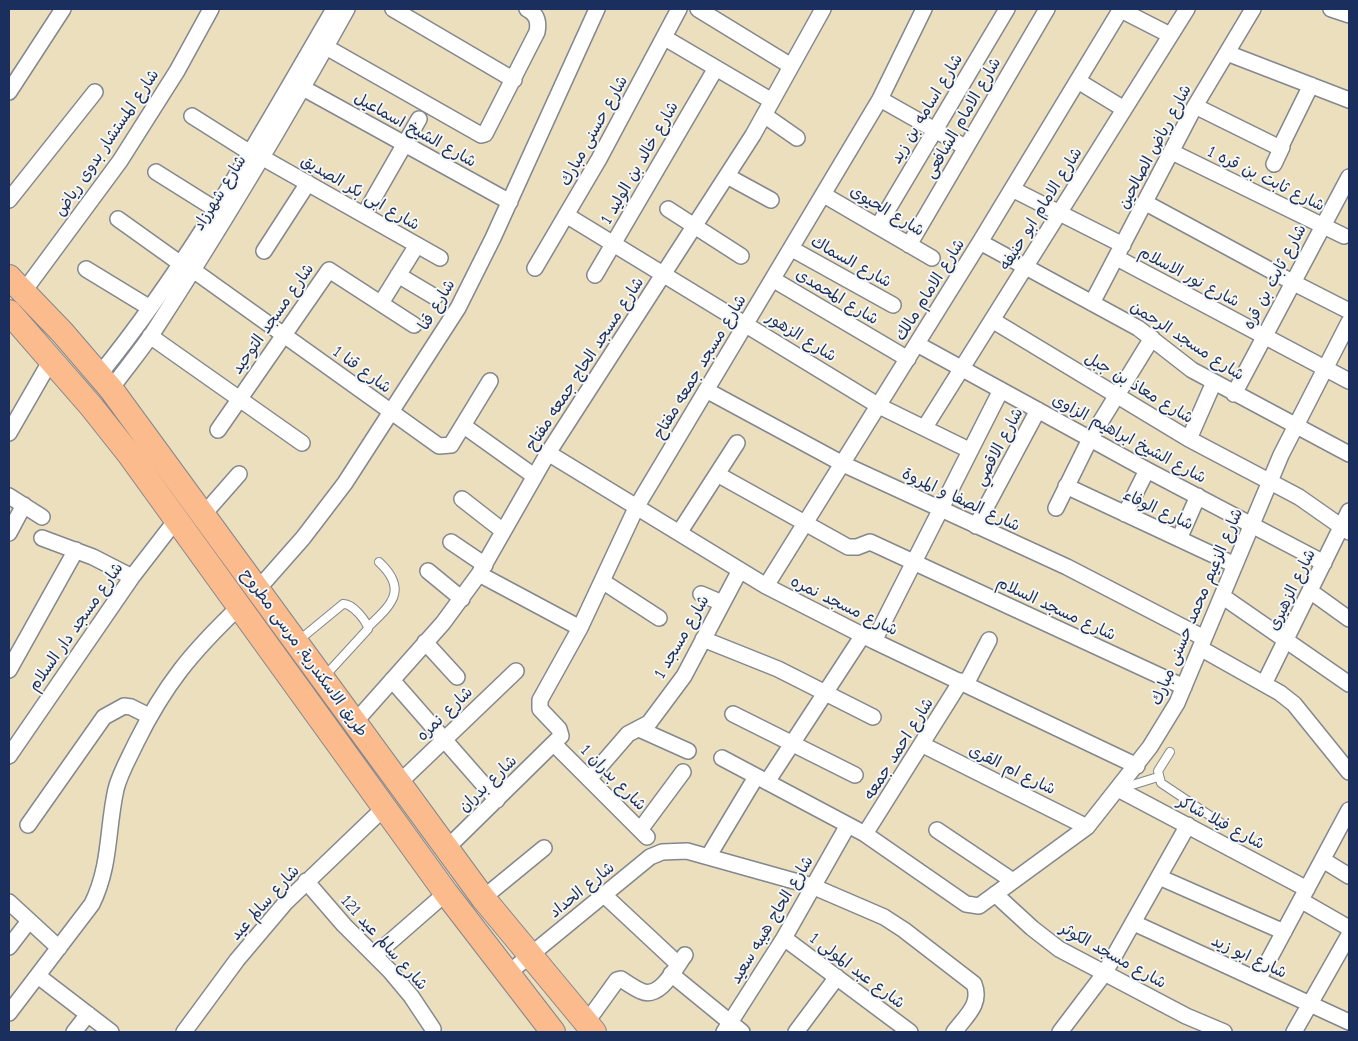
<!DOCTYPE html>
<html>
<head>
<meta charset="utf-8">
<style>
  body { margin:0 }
  #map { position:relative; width:1358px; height:1041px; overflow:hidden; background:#ebdfbe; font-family:"Comic Neue",sans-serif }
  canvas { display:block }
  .frame { position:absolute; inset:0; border:10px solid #1b2f5e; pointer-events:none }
</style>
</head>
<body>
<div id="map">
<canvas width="1358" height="1041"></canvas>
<div class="frame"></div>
</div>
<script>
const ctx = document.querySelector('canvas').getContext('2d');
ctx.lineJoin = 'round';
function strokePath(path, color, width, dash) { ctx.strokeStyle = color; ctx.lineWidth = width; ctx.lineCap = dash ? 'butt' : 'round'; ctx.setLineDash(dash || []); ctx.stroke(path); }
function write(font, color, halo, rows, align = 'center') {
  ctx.font = font + ' "Comic Neue","Playpen Sans Arabic",sans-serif'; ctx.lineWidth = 4; ctx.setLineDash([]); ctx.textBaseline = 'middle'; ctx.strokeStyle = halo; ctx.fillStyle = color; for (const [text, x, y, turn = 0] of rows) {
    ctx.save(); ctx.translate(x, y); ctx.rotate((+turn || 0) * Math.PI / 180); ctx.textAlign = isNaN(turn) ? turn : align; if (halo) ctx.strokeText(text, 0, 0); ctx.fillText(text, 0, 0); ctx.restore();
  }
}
const service = new Path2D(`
  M368 627C391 605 409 590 379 562
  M298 641 343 604C352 603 367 621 368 629L324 677
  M1170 752 1158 771 1161 783 1221 823
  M1119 789 1158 777`);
const minor = new Path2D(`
  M393 9 514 80
  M698 9 791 66
  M1119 9 1170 35
  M1331 9 1349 15
  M665 38 772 101
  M326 47 481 135 485 134 537 32C539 22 537 14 527 9
  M1227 53 1349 100
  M1078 81 1124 109
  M303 88 510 202
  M9 92 63 9
  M880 99 965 147
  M1195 106 1280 148 1311 85
  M764 115 797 138
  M192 116 249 152
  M1172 152 1344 236
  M263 158 440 258
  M1274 164 1282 147
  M156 172 215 209
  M727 176 771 200
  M1012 189 1123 245
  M824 195 932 258
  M9 200 95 92
  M1146 203 1294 283 1349 311
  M668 209 741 256
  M364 215 419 119
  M566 215 879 406 969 450
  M118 219 181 264
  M878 226 1007 9
  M980 242 1138 328 1192 370 1349 454
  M909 245 1047 9
  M792 249 893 305
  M264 251 308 183
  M1117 258 1349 381
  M535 268 599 159 679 9
  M86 269 150 308
  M193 270 439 446 451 445 490 381
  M398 275 435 297
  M595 275 716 68
  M774 280 908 359
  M24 291 120 161 177 71 211 9
  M381 303 417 245
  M1092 303 1195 106 1253 9
  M992 320 1189 439 1299 497 1349 532
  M150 336 302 443
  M917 344 1147 470 1324 563
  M99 375C191 262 261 134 334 9
  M111 389C124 371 139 353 152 334 221 228 286 119 347 9
  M706 390 843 464 1067 567 1204 638
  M1234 394 1349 177
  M464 426 534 476
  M925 427 1187 9
  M218 430 329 270 414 325
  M9 433 51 360
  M1189 439 1214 382
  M548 453 766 586 874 641 1137 766
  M717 474 848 547H857L870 542 1184 687
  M1066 486 1235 565
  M9 496 42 517
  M462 499 503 531
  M1056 508 1090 439 1152 338
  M1125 514 1147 470
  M203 515 239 474
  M976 526 1038 410
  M9 533 24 505
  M679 533 737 443
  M42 538 93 557 132 577
  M1179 539 1198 496
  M451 542 485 565
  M428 571 462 599
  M479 574 580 628
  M602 581 659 618
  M766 586 980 242 1121 9
  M258 589 303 538 345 483 458 308 493 238 597 9
  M1310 591 1349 619
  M701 594 722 603
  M1222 596 1349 684
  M703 639 778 669 873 717
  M874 641 1001 390
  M425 642 457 677
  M1200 648 1280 693 1294 704 1349 772
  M9 670 76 550
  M392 680 497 800
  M966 684 989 640
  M1264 684 1349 511
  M733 714 855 775
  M355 722 443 623 479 574 548 453 753 135 823 9
  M639 729 688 751
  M554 744 647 837
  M923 745 1087 827
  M9 756 132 577 176 520
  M722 758 865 834 966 904 979 906 1087 827 1150 747 1177 703 1281 455 1349 322
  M589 779 628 734 649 723 684 676 739 572
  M767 782 863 635
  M399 783 516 671
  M1118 789 1307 889
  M28 825 104 717 124 706 131 707 149 716
  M640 830 683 772
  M937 830 1013 881
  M865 834 961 681
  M446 849 561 736 559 729 540 709V700L580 628 637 506 880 99 924 9
  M708 857 756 777
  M1323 860 1349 876
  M1159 877 1284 932
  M306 881 344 925 390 971 411 996 433 1029
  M603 894 678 964
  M995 894 1032 928 1059 949 1186 1016 1224 1032
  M483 898 544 848
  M1302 901 1349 928
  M9 902 59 948
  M1134 923 1349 1022
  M784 938 910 1032
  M9 947 29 921
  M375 955 446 893
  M671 974 742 1032
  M506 975 650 857 662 852 687 851 812 886 884 917 904 930 974 984C982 1004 966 1016 954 1032
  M38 976 111 1032
  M1258 980 1349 810
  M9 1013 92 904C111 865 107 829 116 789 120 773 129 758 136 743 165 684 192 652 239 607
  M586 1023 617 980 621 979C627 983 634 988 641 991 660 1000 675 968 685 955
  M74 1032 88 1014
  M184 1032 237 960 286 902 384 808
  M724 1032 784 938 848 825
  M796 1032 837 977
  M1060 1032 1104 974 1188 825
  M1294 1032 1349 935`);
const primary = new Path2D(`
  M9 277 62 332 111 389 483 898 594 1032
  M9 312 91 406 129 454 446 893 553 1032`);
strokePath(service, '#83878e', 10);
strokePath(minor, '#83878e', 18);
strokePath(primary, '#83878e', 26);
strokePath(service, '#fff', 8);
strokePath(minor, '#fff', 15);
strokePath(primary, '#fbbb8c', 24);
write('16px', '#1b2f5e', '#f6f6f2', [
  ["شارع اسامه بن زيد",927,109,-59],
  ["شارع الامام الشافعى",963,118,-60],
  ["شارع الشيخ اسماعيل",415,130,29],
  ["شارع حسنى مبارك",594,131,-61],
  ["شارع المستشار بدوى رياض",107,143,-56],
  ["شارع رياض الصالحين",1155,147,-62],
  ["شارع خالد بن الوليد 1",640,163,-60],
  ["شارع ثابت بن قره 1",1266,179,26],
  ["شارع شهرزاد",220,193,-58],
  ["شارع ابى بكر الصديق",360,193,30],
  ["شارع الامام ابو حنيفه",1041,209,-58],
  ["شارع الحيوى",887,211,31],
  ["شارع السماك",851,262,29],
  ["شارع نور الاسلام",1189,277,28],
  ["شارع ثابت بن قره",1275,277,-62],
  ["شارع الامام مالك",930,290,-58],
  ["شارع المحمدى",837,297,31],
  ["شارع قنا",437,305,-59],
  ["شارع مسجد التوحيد",273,319,-55],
  ["شارع الزهور",801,337,32],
  ["شارع مسجد الرحمن",1187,341,33],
  ["شارع مسجد الحاج جمعه مفتاح",585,364,-57],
  ["شارع مسجد جمعه مفتاح",700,367,-59],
  ["شارع قنا 1",362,370,36],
  ["شارع معاذ بن جبل",1139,388,31],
  ["شارع الشيخ ابراهيم الزاوى",1129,439,28],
  ["شارع الاقصي",999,447,-62],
  ["شارع الصفا و المروة",961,500,25],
  ["شارع الوفاء",1158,510,25],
  ["شارع الزهيرى",1292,590,-64],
  ["شارع مسجد نمره",844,606,26],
  ["شارع الزعيم محمد حسنى مبارك",1197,607,-67],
  ["شارع مسجد السلام",1056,609,25],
  ["شارع مسجد دار السلام",76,627,-55],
  ["شارع مسجد 1",682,637,-60],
  ["طريق الاسكندرية, مرسى مطروح",304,653,54],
  ["شارع نمره",445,714,-44],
  ["شارع احمد جمعه",899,749,-58],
  ["شارع ام القرى",1012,770,26],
  ["شارع بدران 1",613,778,45],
  ["شارع بدران",488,784,-44],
  ["شارع فيلا شاكر",1221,823,28],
  ["شارع الحداد",582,890,-39],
  ["شارع سالم عيد",265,903,-48],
  ["شارع الحاج هيبه سعيد",772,920,-59],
  ["شارع سالم عيد 121",384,943,48],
  ["شارع مسجد الكوثر",1113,956,29],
  ["شارع ابو زيد",1249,957,25],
  ["شارع عبد المولى 1",857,971,37]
]);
</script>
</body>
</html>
